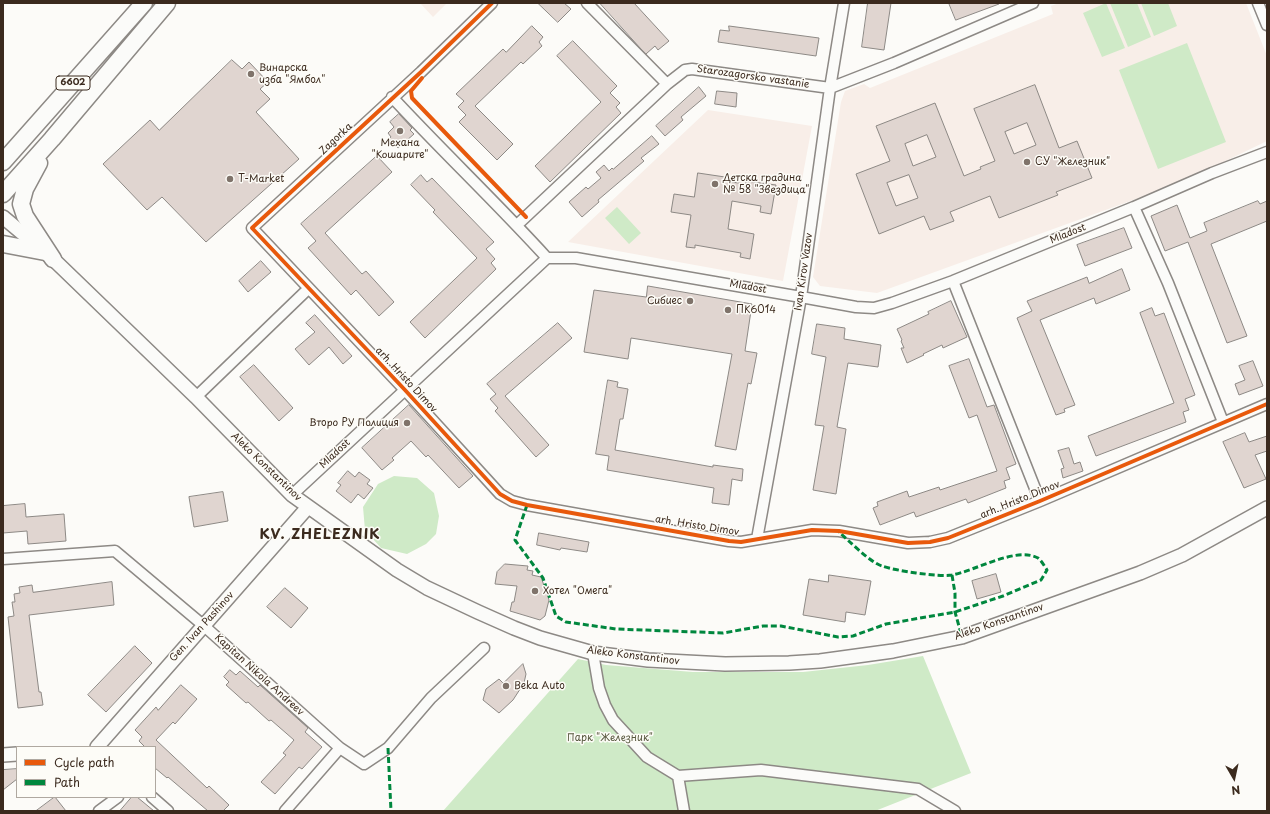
<!DOCTYPE html>
<html>
<head>
<meta charset="utf-8">
<style>
  body { margin:0 }
  #map { position:relative; width:1270px; height:814px; overflow:hidden; background:#fcfbf8; font-family:"Playpen Sans",sans-serif }
  canvas { display:block }
  .frame { position:absolute; inset:0; border:4px solid #3b2a1e; pointer-events:none }
  .legend { position:absolute; left:16px; top:746px; width:140px; height:52px; box-sizing:border-box; background:#fdfcf7; border:1px solid #afa8a0; margin:0; padding:5px 7px; list-style:none; font-size:12px; color:#3b2a1e }
  .legend li { display:flex; align-items:center; gap:8px; height:20px }
  .legend b { width:20px; border:1px solid #afa8a0 }
  .north { position:absolute; left:1214px; top:758px; width:40px; height:40px; -webkit-text-stroke:3px #fdfcf7; paint-order:stroke; rotate:171deg; font-size:11px; font-weight:700; line-height:16px; text-align:center; color:#3b2a1e }
  .north::after { content:''; display:block; margin:auto; width:14px; height:18px; background:#3b2a1e; clip-path:polygon(50% 0,100% 100%,50% 72%,0 100%) }
</style>
</head>
<body>
<div id="map">
<canvas width="1270" height="814"></canvas>
<div class="frame"></div>
<ul class="legend">
<li><b style="height:5px;background:#e8590c"></b>Cycle path</li>
<li><b style="height:5px;background:#00873e"></b>Path</li>
</ul>
<div class="north">N</div>
</div>
<script>
const ctx = document.querySelector('canvas').getContext('2d');
ctx.lineJoin = 'round';
function paint(path, color) { ctx.fillStyle = color; ctx.fill(path, 'evenodd'); }
function strokePath(path, color, width, dash) { ctx.strokeStyle = color; ctx.lineWidth = width; ctx.lineCap = dash ? 'butt' : 'round'; ctx.setLineDash(dash || []); ctx.stroke(path); }
function write(font, color, halo, rows, align = 'center') {
  ctx.font = font + ' "Playpen Sans",sans-serif'; ctx.lineWidth = 3; ctx.setLineDash([]); ctx.textBaseline = 'middle'; ctx.strokeStyle = halo; ctx.fillStyle = color; for (const [text, x, y, turn = 0] of rows) {
    ctx.save(); ctx.translate(x, y); ctx.rotate((+turn || 0) * Math.PI / 180); ctx.textAlign = isNaN(turn) ? turn : align; if (halo) ctx.strokeText(text, 0, 0); ctx.fillText(text, 0, 0); ctx.restore();
  }
}
paint(new Path2D(`
  M420 3H447L433 17Z
  M1059 3H1246L1267 56V141L1180 183 877 293 820 286 813 277 841 102 845 91 864 84 870 88 1053 14 1051 6Z
  M708 110 812 126 783 281 568 242Z`), '#f8eee8');
paint(new Path2D(`
  M1106 3 1125 48 1102 57 1083 13Z
  M1110 3H1137L1151 37 1128 47Z
  M1141 3H1168L1177 26 1154 36Z
  M1187 43 1226 142 1158 169 1119 70Z
  M617 207 641 233 629 244 605 218Z
  M394 476 417 478 434 493 439 516 436 534 426 544 407 554 381 548 365 530 363 507 378 484Z
  M923 656 971 773 875 811H443L578 659 606 665 693 672H803L868 665Z`), '#cfeac7');
const building = new Path2D(`
  M538 3H564L571 9 558 22Z
  M600 3H634L669 41 658 50 655 46 646 54Z
  M868 3H891L884 50 862 47Z
  M949 3H999V4L956 20Z
  M532 26 543 37 539 42 542 46 523 64 521 62 475 106 513 144 497 160 459 122 466 115 458 107 464 101 456 94 503 49 506 52Z
  M729 26 819 38 816 56 718 42 720 30 729 31Z
  M573 41 617 86 610 93 620 103 616 107 621 113 550 182 535 166 601 102 557 56Z
  M232 60 242 69 249 62 268 82 260 89 270 99 256 112 299 159 206 242 162 197 147 210 103 164 150 120 159 130Z
  M1035 85 1059 148 1077 141 1092 178 1056 192 1058 195 999 218 990 196 950 212 954 221 930 230 924 216 879 234 856 174 890 161 876 126 935 103 964 176 981 169 980 167 995 161 974 109ZM1027 123 1036 145 1014 154 1005 132ZM927 135 936 157 913 166 905 144ZM909 175 918 198 896 206 887 183Z
  M699 87 706 96 681 117 683 120 665 136 656 126Z
  M717 91 737 93 736 107 715 104Z
  M399 114 412 128 410 130 414 134 398 148 389 139 391 137 388 133 394 127 390 122Z
  M652 136 659 144 641 158 644 161 598 200 599 202 582 217 569 202 586 187 588 189 601 178 596 172 604 165 609 171 612 168 613 169Z
  M377 156 392 172 325 233 362 274 366 271 394 302 379 316 356 290 351 295 308 248 316 241 301 224Z
  M698 173 725 177 724 181 746 184V181L776 185 771 214 760 212 761 206 732 201 728 229 754 234 750 259 740 257 741 253 695 245V248L686 247 691 215 671 212 674 194 694 197Z
  M421 175 427 182 432 178 494 242 486 249 495 259 491 263 496 269 425 338 410 322 477 258 433 212 435 210 411 185Z
  M1258 201 1260 204 1267 201V221L1211 244 1247 336 1227 343 1188 242 1165 251 1151 216 1177 205 1190 238 1207 231 1204 223Z
  M1124 228 1132 248 1085 266 1077 245Z
  M261 261 271 272 248 292 239 281Z
  M1122 269 1130 290 1096 304 1094 298 1040 320 1075 405 1064 409 1065 412 1056 415 1017 318 1032 311 1027 301 1087 277 1089 283Z
  M648 286 752 304 745 351 757 353 751 384 748 383 736 450 715 446 732 354 631 338 628 359 584 352 594 290 646 297Z
  M951 301 967 337 943 348 942 345 923 354 924 355 907 363 901 348H904L901 341 902 340 897 329 929 314 928 312Z
  M1152 308 1155 316 1164 313 1195 395 1185 399 1189 410 1183 412 1186 422 1096 456 1088 436 1174 403 1140 313Z
  M315 315 352 356 343 364 329 347 309 365 295 349 315 332 306 323Z
  M558 323 572 338 505 396 549 445 536 457 495 411 498 408 490 399 496 394 487 384Z
  M817 324 845 328 844 339 881 345 878 367 848 363 837 427 846 429 836 494 813 490 824 426 815 425 826 357 812 354Z
  M969 359 987 407 994 405 1016 464 1006 468 1010 479 1004 481 1006 488 968 503 966 499 916 517 914 512 880 525 873 508 878 506 877 502 907 491 909 497 939 487 940 490 997 471 977 415 969 418 949 366Z
  M1253 361 1263 386 1239 395 1235 384 1245 380 1239 366Z
  M254 365 293 408 279 421 240 377Z
  M608 380 618 382 617 387 628 389 623 419H620L615 450 713 467V465L743 469 742 481 732 479 729 505 712 503 714 488 607 470 609 456 596 454Z
  M409 405 473 476 459 488 428 455 426 457 411 441 392 458 394 460 382 470 362 448Z
  M1245 433 1249 442 1267 436V451L1255 455 1266 479 1244 488 1223 442Z
  M1069 448 1074 464 1080 462 1083 471 1063 478 1061 469 1064 468 1058 451Z
  M348 471 355 477 359 472 370 480 367 484 373 488 364 499 358 494 351 503 336 491 341 485 338 483Z
  M223 492 228 521 194 527 189 497Z
  M25 504 26 517 64 514 66 541 28 544 27 531 3 533V506Z
  M539 533 589 542 587 552 561 548 560 550 537 545Z
  M505 564 528 566 527 570 533 571 532 575 541 577 549 600 545 616 540 620 510 611 512 602H514L517 586 495 584 497 572Z
  M996 574 1001 592 977 599 972 581Z
  M829 575 871 581 865 615 846 612 845 622 803 615 809 579 828 582Z
  M112 582 114 605 29 615 39 692H41L43 705 18 708 8 617 14 616 12 602H15L14 594 20 593 19 587 32 585 33 592Z
  M285 588 308 608 291 628 267 607Z
  M135 646 152 663 106 712 88 695Z
  M523 664 526 674 524 683 513 700 499 713 483 700 486 689 499 679 503 683Z
  M230 670 236 675 240 671 258 687 260 685 308 728 305 732 322 747 302 769 299 767 275 794 261 782 286 755 283 753 294 740 271 720 269 721 248 702 246 703 226 685 229 682 224 677Z
  M181 685 197 699 175 724 173 722 156 740 207 788 209 786 229 805 223 811H208L168 777 167 778 155 768V747H145L139 741 142 737 135 730 156 707 158 710Z
  M17 769V779L3 790V770Z
  M55 797 66 811H36Z
  M132 797H137L154 811H120Z`);
paint(building, '#e0d5d0');
strokePath(building, '#8d8985', 1);
const minor = new Path2D(`
  M492 3 421 72 252 228 405 390 500 494 512 501 527 505 729 541 741 542 812 530 839 531 908 543 930 542 948 538 1040 501 1267 404
  M587 3 667 84
  M1258 3 1267 25
  M392 97C443 152 497 203 547 258
  M1134 207 1168 283 1223 422
  M517 225 667 84 685 70 692 69 830 88 894 63 1033 3
  M953 281 1040 501
  M196 397 308 289
  M292 495 547 258H576L801 297 856 307 874 308 892 303 953 281 1134 207 1212 173 1267 152
  M757 539 801 297 830 88 844 3
  M3 559 115 551 203 625 340 748 364 764 388 748 431 698 484 648
  M593 653 599 688 605 705 613 720 647 757 678 776 684 811
  M678 776 761 770 918 789 955 811
  M152 797 168 811
  M99 811 118 797
  M285 811 340 748`);
const tertiary = new Path2D(`
  M3 217 53 259 196 397 292 495 397 570 427 588 478 612 514 628 540 638 593 653 648 660 725 664 789 663 820 661 893 651 962 637 1140 573 1182 555 1267 508
  M97 747 308 507
  M3 755 17 754`);
const primary = new Path2D(`
  M3 162 144 3
  M39 163 25 189 21 204 25 216 53 259
  M3 194 52 139 167 3
  M3 244 45 252`);
strokePath(minor, '#8d8985', 13);
strokePath(tertiary, '#8d8985', 16);
strokePath(primary, '#8d8985', 19);
strokePath(minor, '#fbfbf9', 10);
strokePath(tertiary, '#fbfbf9', 13);
strokePath(primary, '#fbfbf9', 16);
strokePath(new Path2D(`
  M527 505 515 540 543 578 556 616 566 622 616 629 723 633 763 626H781L838 637 853 636 886 624 955 612 1003 596 1041 580 1047 570C1045 567 1041 560 1038 558 1016 546 975 571 952 575 939 577 896 571 882 566 871 563 849 541 839 532
  M952 575 955 593V612L962 637
  M388 748 391 811`), '#00873e', 3, [6, 3]);
strokePath(new Path2D(`
  M492 3 421 72 252 228 405 390 500 494 512 501 527 505 729 541 741 542 812 530 839 531 908 543 930 542 948 538 1040 501 1267 404
  M422 78 411 91 412 98 526 217`), '#e8590c', 4);
for (const [x, y, r, color] of [
  [251,74,4,"#7f736a"],
  [400,131,4,"#7f736a"],
  [1027,162,4,"#7f736a"],
  [230,179,4,"#7f736a"],
  [715,184,4,"#7f736a"],
  [690,301,4,"#7f736a"],
  [728,310,4,"#7f736a"],
  [407,423,4,"#7f736a"],
  [535,591,4,"#7f736a"],
  [506,686,4,"#7f736a"]
]) { const dot = new Path2D(); dot.arc(x, y, r, 0, 2 * Math.PI); ctx.fillStyle = color; ctx.fill(dot); strokePath(dot, '#fdfcf7', 1.5); }
for (const [x, y, w] of [
  [73,83,34]
]) { const box = new Path2D(); box.roundRect(x - w / 2, y - 7, w, 14, 3); ctx.fillStyle = '#fdfcf7'; ctx.fill(box); strokePath(box, '#3b2a1e', 1); }
write('bold 9px', '#3b2a1e', null, [
  ["6602",73,83]
]);
write('10px', '#3b2a1e', '#fdfcf7', [
  ["Винарска",259,68],
  ["изба \"Ямбол\"",259,80],
  ["Механа",400,143,"center"],
  ["\"Кошарите\"",400,155,"center"],
  ["СУ \"Железник\"",1035,162],
  ["Детска градина",723,178],
  ["№ 58 \"Звездица\"",723,190],
  ["T-Market",238,179],
  ["Сибиес",682,301,"right"],
  ["ПК6014",736,310],
  ["Второ РУ Полиция",399,423,"right"],
  ["Хотел \"Омега\"",543,591],
  ["Beka Auto",514,686]
], 'left');
write('10px', '#3b2a1e', '#fdfcf7', [
  ["Starozagorsko vastanie",753,77,8],
  ["Zagorka",336,139,-43],
  ["Mladost",1068,234,-22],
  ["Ivan Kirov Vazov",804,272,-82],
  ["Mladost",748,287,10],
  ["arh. Hristo Dimov",406,380,47],
  ["Mladost",335,454,-43],
  ["Aleko Konstantinov",266,467,44],
  ["arh. Hristo Dimov",1020,500,-22],
  ["arh. Hristo Dimov",697,526,9],
  ["Aleko Konstantinov",999,622,-19],
  ["Gen. Ivan Pashinov",202,627,-48],
  ["Aleko Konstantinov",633,656,7],
  ["Kapitan Nikola Andreev",259,675,42]
]);
write('10px', '#57573e', '#fdfcf7', [
  ["Парк \"Железник\"",610,738]
]);
ctx.letterSpacing = '1px';
write('bold 14px', '#3b2a1e', '#fdfcf7', [
  ["KV. ZHELEZNIK",320,535]
]);
ctx.letterSpacing = '0px';
</script>
</body>
</html>
